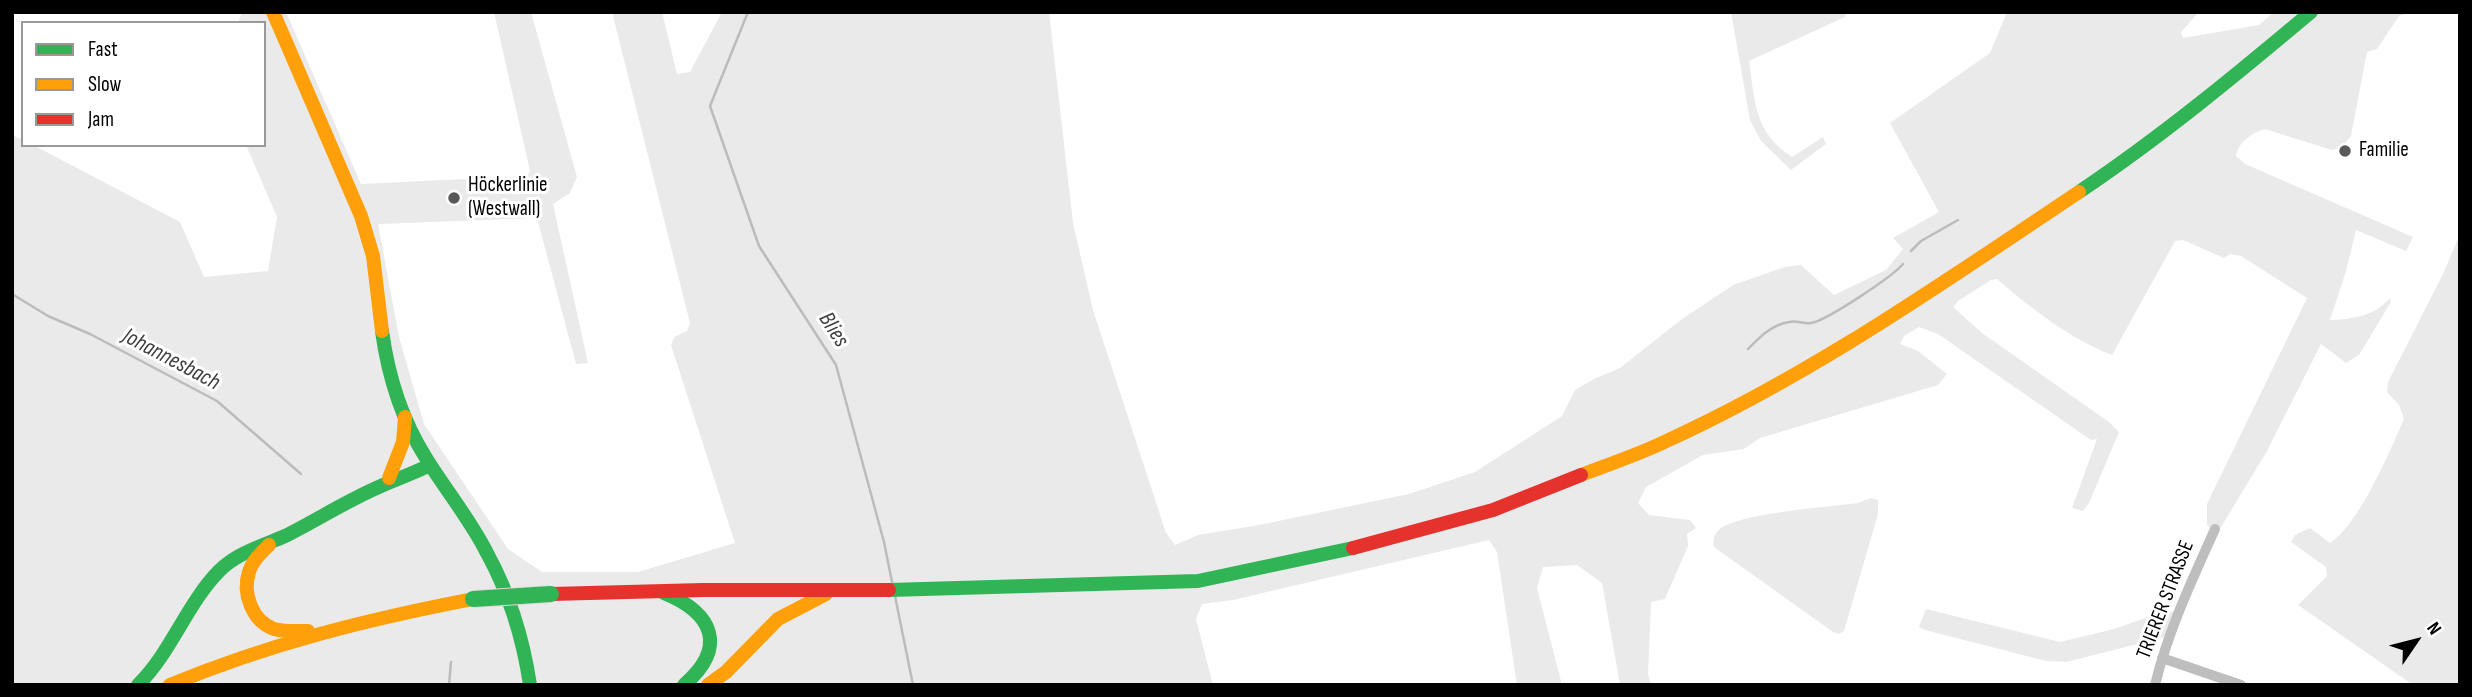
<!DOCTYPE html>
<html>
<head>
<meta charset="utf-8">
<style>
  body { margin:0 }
  #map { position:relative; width:2472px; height:697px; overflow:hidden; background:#fff; font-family:"Sofia Sans Condensed",sans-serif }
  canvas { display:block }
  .frame { position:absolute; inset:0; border:14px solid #000; pointer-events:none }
  .legend { position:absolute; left:21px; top:21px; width:245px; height:126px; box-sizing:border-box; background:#fff; border:2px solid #999; margin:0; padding:9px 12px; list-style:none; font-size:21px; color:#000 }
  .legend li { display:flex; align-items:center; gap:14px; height:35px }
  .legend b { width:35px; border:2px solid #999 }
  .north { position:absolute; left:2381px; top:606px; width:70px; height:70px; -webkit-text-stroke:5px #fff; paint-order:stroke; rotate:55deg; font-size:19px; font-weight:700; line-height:28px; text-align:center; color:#000 }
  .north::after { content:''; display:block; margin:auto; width:24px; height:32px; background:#000; clip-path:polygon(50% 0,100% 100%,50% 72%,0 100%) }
</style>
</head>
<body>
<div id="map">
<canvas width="2472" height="697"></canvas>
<div class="frame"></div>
<ul class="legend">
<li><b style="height:9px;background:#30b455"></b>Fast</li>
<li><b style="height:9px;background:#ff9f0a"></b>Slow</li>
<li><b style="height:9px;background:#e5322d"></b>Jam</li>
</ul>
<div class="north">N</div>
</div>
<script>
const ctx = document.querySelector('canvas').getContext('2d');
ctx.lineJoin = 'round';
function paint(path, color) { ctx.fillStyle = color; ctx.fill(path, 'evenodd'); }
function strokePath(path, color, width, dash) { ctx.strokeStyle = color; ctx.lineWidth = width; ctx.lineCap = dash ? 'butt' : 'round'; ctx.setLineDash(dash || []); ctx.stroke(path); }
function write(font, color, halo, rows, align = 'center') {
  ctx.font = font + ' "Sofia Sans Condensed",sans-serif'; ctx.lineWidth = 6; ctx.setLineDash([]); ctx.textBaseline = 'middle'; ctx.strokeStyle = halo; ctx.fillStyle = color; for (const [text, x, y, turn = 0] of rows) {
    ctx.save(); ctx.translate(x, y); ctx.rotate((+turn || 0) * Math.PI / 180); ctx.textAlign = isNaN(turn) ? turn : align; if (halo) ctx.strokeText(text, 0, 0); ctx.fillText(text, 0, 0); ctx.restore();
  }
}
paint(new Path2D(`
  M242 12H286L361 184 527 176 530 171 494 12H531L577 177 570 193 553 204 588 363 576 364 537 218 378 224 399 337 424 424 508 549 542 572H638L735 543 671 345 674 337 687 331 690 323 612 12H662L677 74 690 72 722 12H1049L1073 223 1093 310 1166 533 1175 545 1198 535 1259 525 1409 494 1475 472 1562 416 1575 390 1594 379 1620 368 1682 319 1733 285 1785 267 1801 265 1834 295 1886 270 1903 249 1893 238 1939 212 1890 123 1990 53 2007 12H2199L2181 32 2183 38 2259 25 2274 12H2411L2399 16 2377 49 2367 52 2351 136 2342 147 2332 150 2265 129C2253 132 2238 142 2236 156L2245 164 2413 237 2406 251 2356 230 2346 271 2330 320C2354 319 2374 316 2390 298L2391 302 2359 355 2346 363 2321 344 2267 451 2218 532 2207 525V504L2307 298 2241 256 2230 254 2224 258 2183 240 2175 241 2112 355C2069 338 2032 309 1997 279L1991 280 1958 301 1953 307 1982 333 2109 422 2119 432 2089 503 2083 511 2072 508 2097 439 2091 440 1938 334 1919 327 1904 336 1900 344 1918 351 1947 374 1938 385 1760 438 1744 449 1703 455 1646 487 1638 503 1649 515 1690 520 1696 528 1687 534 1688 546 1665 599 1651 602 1648 674 1651 685H1620L1602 583 1577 565 1543 567 1537 588 1562 685H1517L1497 552 1489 540 1233 600 1202 604 1196 619 1213 685H12V135L23 140V145H33L180 222 204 277 268 271 277 217 246 145H264V23H238Z
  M1731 12H1846L1845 17 1749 61C1755 102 1754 132 1792 157L1823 137 1826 144 1791 170 1761 141 1750 120Z
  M2460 234V685H2413L2298 605 2327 576 2326 567 2291 542 2295 535 2310 528 2330 543C2359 525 2390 451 2404 419L2399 405 2387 392 2388 382 2443 274Z
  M1871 498 1878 500V514L1844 631 1839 634 1833 632 1714 547C1712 540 1715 532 1721 528 1745 513 1826 507 1858 503Z
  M1926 609 2060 642 2114 629 2160 613 2175 611 2165 637 2066 662 2046 661 1925 630 1919 627Z`), '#eaeaea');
strokePath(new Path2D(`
  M748 12 710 106 759 246 836 365 884 542 892 582
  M1911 251 1921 241 1958 220
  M12 294 48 316 90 334 217 401 301 474
  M1748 349C1760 337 1771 325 1789 322 1796 320 1803 324 1811 323 1826 321 1892 277 1903 264
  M895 596 913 685
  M449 685 451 662`), '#bcbcbc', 2.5);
strokePath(new Path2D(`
  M2162 658 2241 685
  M2155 685C2168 631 2192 580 2215 529`), '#bebebe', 10);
strokePath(new Path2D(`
  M2079 192C2161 137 2236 75 2311 12
  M382 331C388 375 402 420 426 458 445 489 470 519 487 553 510 595 523 638 530 685
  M889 590 1198 581 1353 548
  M664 593C713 613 728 647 684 685
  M138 685C172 651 186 605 219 571 237 553 262 546 285 536 317 520 348 500 381 486 397 479 414 473 430 465`), '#30b455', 14);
strokePath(new Path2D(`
  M273 12 361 216 373 256 382 331
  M1581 475C1607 465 1634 456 1660 444 1809 377 1944 282 2079 192
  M389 478 403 442 405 417
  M269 545C261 553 252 561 249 572 242 593 252 621 274 629 285 632 297 631 308 631
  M170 685C268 644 369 619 473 599
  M708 685 726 672 778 619 826 594`), '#ff9f0a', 14);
strokePath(new Path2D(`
  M1353 548 1493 510 1581 475
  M551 594 703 590H889`), '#e5322d', 14);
const fastBridge = new Path2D(`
  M473 599 551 594`);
strokePath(fastBridge, '#dbdbdb', 18, []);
strokePath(fastBridge, '#30b455', 16);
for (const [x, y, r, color] of [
  [2345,151,7,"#595959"],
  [454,198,7,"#595959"]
]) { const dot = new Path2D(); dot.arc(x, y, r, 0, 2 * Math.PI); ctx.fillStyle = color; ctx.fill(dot); strokePath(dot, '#fff', 2.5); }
write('21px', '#000', '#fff', [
  ["Familie",2359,151],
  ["Höckerlinie",468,186],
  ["(Westwall)",468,210]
], 'left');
write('21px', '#000', '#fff', [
  ["TRIERER STRASSE",2166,600,-69]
]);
write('italic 23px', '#404040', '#fff', [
  ["Blies",833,330,57],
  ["Johannesbach",171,360,28]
]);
</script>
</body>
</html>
